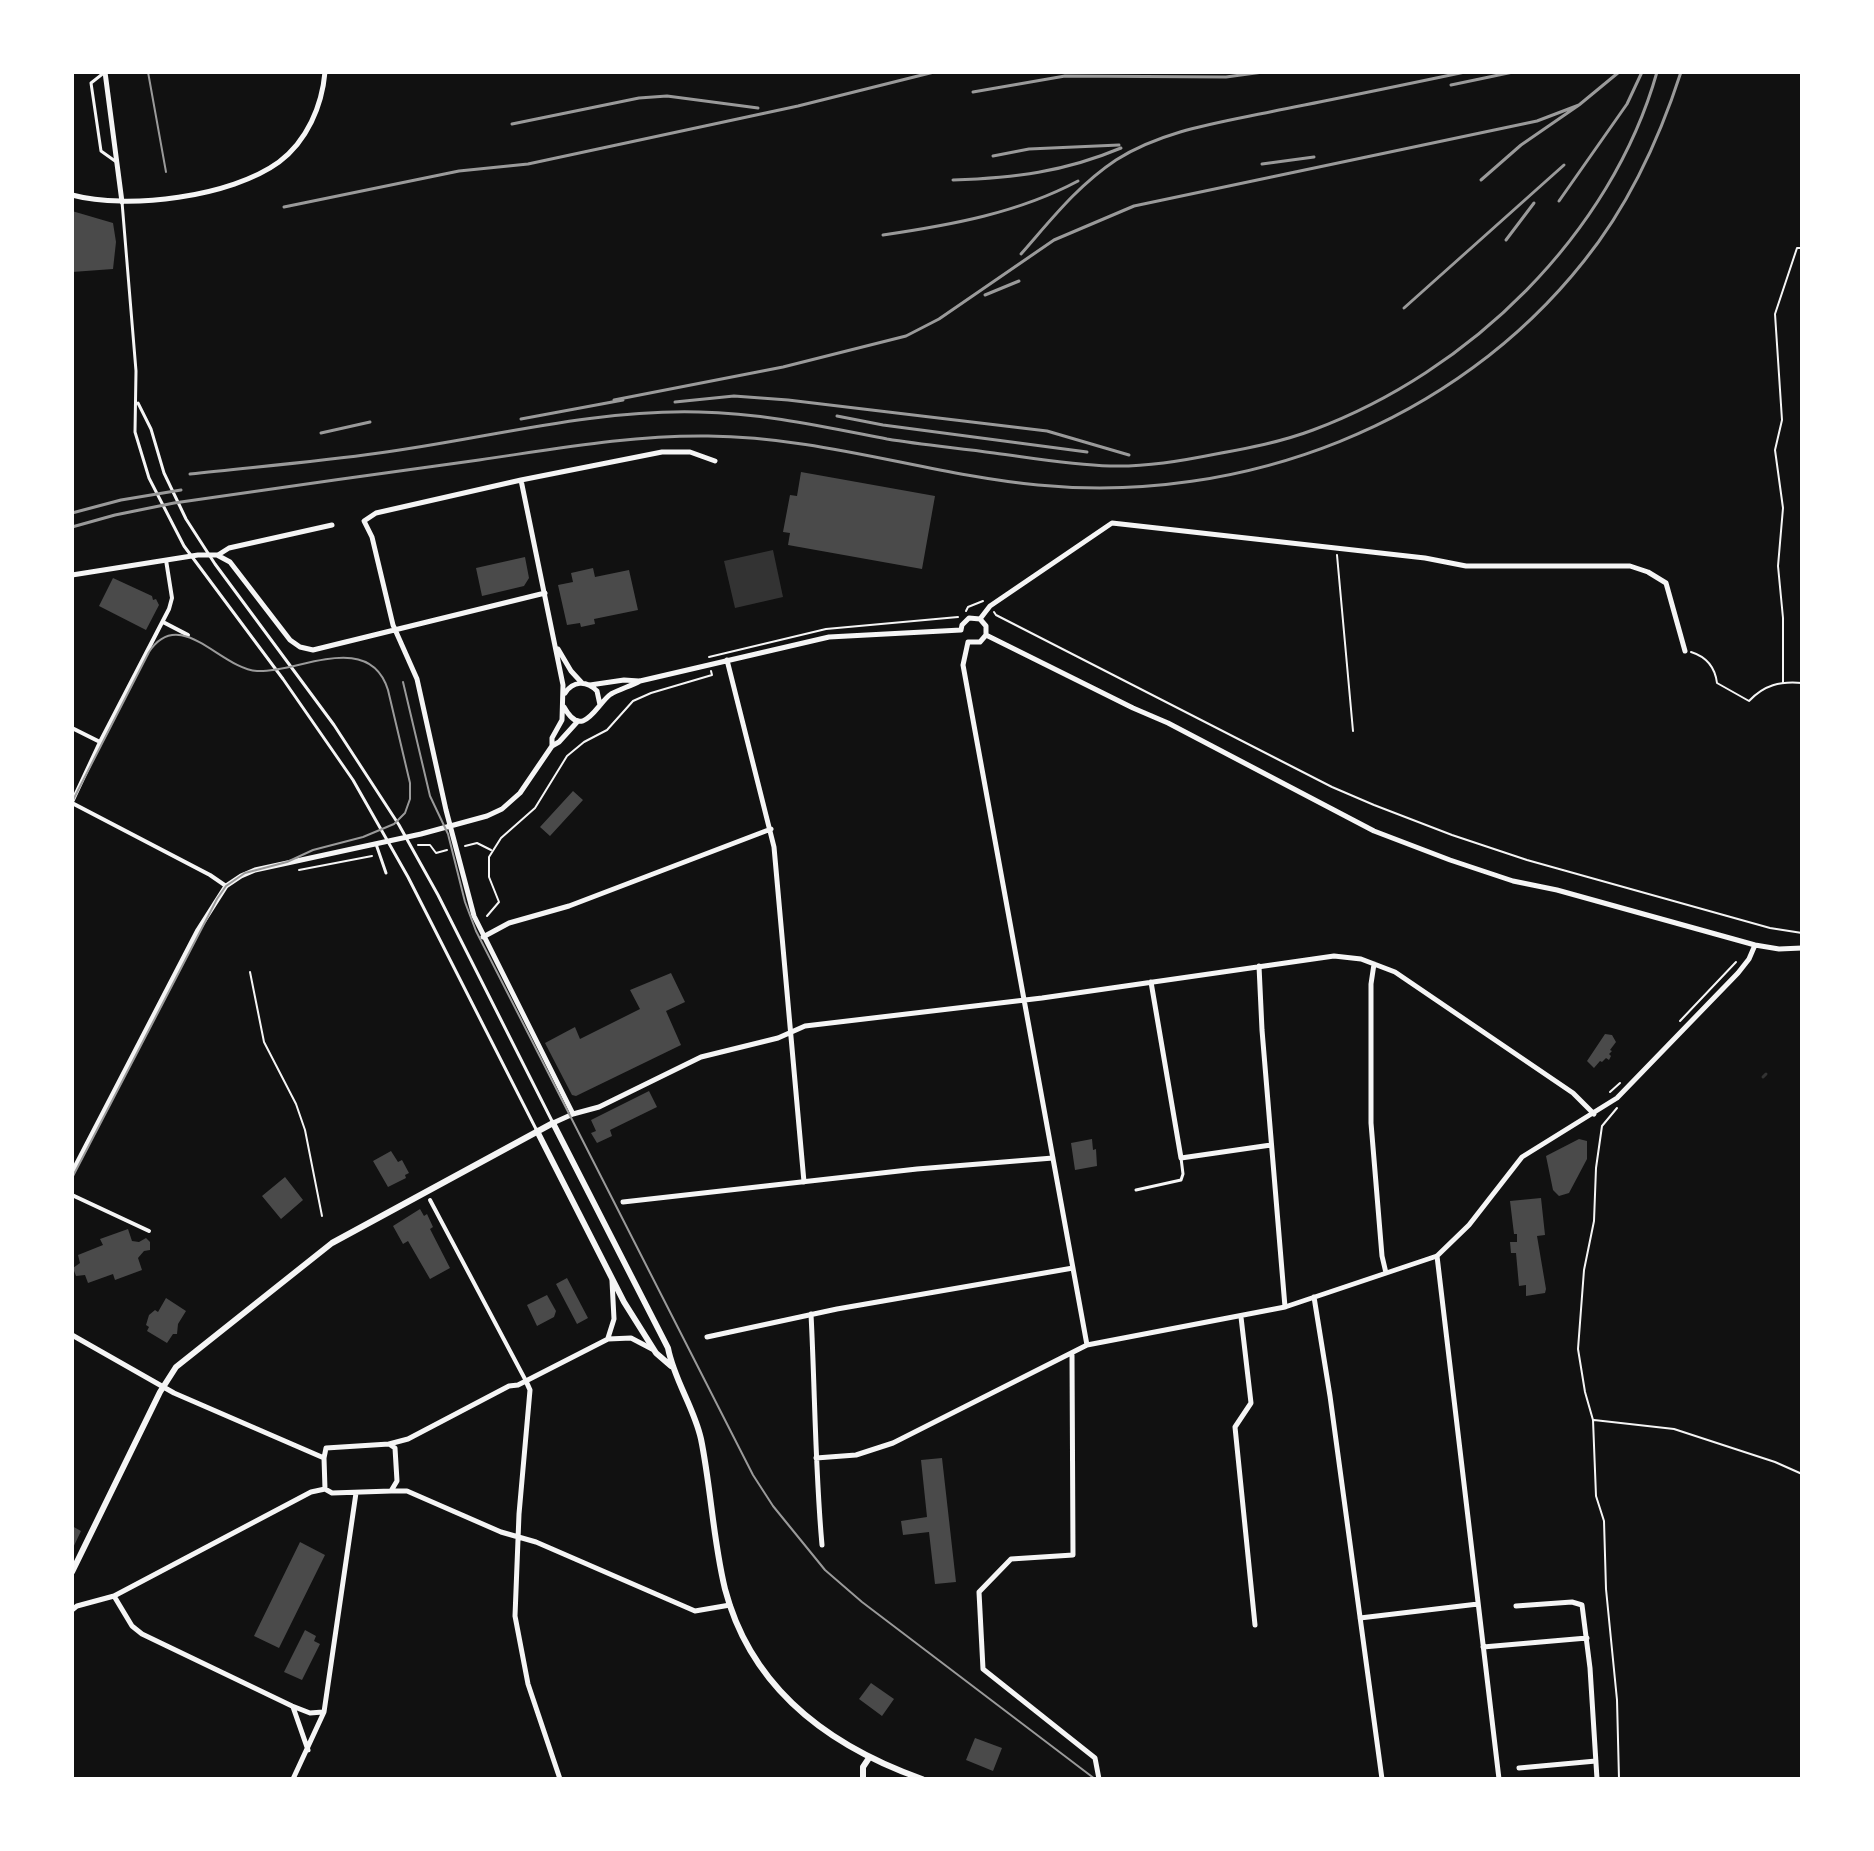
<!DOCTYPE html>
<html>
<head>
<meta charset="utf-8">
<style>
  body { margin:0 }
  #map { position:relative; width:1874px; height:1851px; overflow:hidden; background:#111; font-family:"Archivo Narrow",sans-serif }
  canvas { display:block }
  .frame { position:absolute; inset:0; border:74px solid #fff; pointer-events:none }
</style>
</head>
<body>
<div id="map">
<canvas width="1874" height="1851"></canvas>
<div class="frame"></div>
</div>
<script>
const ctx = document.querySelector('canvas').getContext('2d');
ctx.lineJoin = 'round';
function paint(path, color) { ctx.fillStyle = color; ctx.fill(path, 'evenodd'); }
function strokePath(path, color, width, dash) { ctx.strokeStyle = color; ctx.lineWidth = width; ctx.lineCap = dash ? 'butt' : 'round'; ctx.setLineDash(dash || []); ctx.stroke(path); }
paint(new Path2D(`
  M773 550 783 597 735 608 724 561Z`), '#333');
strokePath(new Path2D(`
  M1763 1077 1766 1074`), '#333', 3);
paint(new Path2D(`
  M72 211 113 223 116 242 113 269 72 272Z
  M801 472 935 496 922 569 788 545 790 533 783 532 790 495 797 496Z
  M525 557 529 578 524 586 482 596 476 568Z
  M593 568 595 577 629 570 638 610 594 619 595 624 581 627 580 623 567 625 558 585 573 582 571 573Z
  M113 578 152 596 153 600 156 599 159 605 146 630 99 606Z
  M573 791 583 800 550 836 540 827Z
  M671 973 685 1002 666 1011 681 1045 576 1096 572 1095 545 1043 575 1027 580 1039 640 1009 630 990Z
  M1605 1034 1612 1035 1616 1042 1610 1050 1612 1051 1609 1054 1611 1056 1609 1060 1606 1058 1602 1062 1600 1061 1594 1068 1587 1061Z
  M649 1091 657 1107 610 1130 612 1136 597 1143 591 1133 596 1131 591 1120Z
  M1092 1139 1093 1150 1096 1149 1097 1166 1075 1170 1071 1143Z
  M1579 1139 1587 1141V1159L1569 1193 1559 1196 1553 1190 1546 1156Z
  M391 1151 398 1162 402 1160 409 1173 405 1175 406 1178 388 1187 373 1161Z
  M285 1177 303 1200 281 1219 262 1196Z
  M1541 1198 1545 1235 1537 1236 1546 1289 1545 1293 1526 1296V1285L1519 1286 1516 1253H1511L1510 1242H1517V1234H1514L1510 1201Z
  M420 1209 424 1216 427 1214 433 1227 430 1229 450 1268 430 1279 408 1241 403 1244 393 1226Z
  M128 1229 132 1241 139 1242 146 1238 150 1242V1250L144 1251 138 1258 142 1270 115 1280 113 1274 88 1283 85 1275 76 1276 73 1268 80 1263 78 1255 103 1245 100 1239Z
  M567 1278 588 1318 577 1324 556 1284Z
  M547 1295 556 1311 554 1317 537 1326 527 1305Z
  M166 1298 186 1311 178 1324 177 1334H173L167 1343 147 1331 149 1327 146 1325 149 1315 155 1310 158 1312Z
  M942 1458 956 1582 935 1584 929 1532 903 1535 901 1521 927 1517 921 1460Z
  M72 1526 81 1531 72 1550Z
  M300 1542 325 1555 279 1648 254 1636Z
  M305 1630 316 1636 314 1641 320 1644 302 1680 284 1672Z
  M871 1683 894 1699 882 1716 859 1699Z
  M975 1738 1002 1748 993 1771 966 1760Z`), '#4a4a4a');
strokePath(new Path2D(`
  M1337 555 1353 731
  M966 611 968 607 983 601
  M994 612 996 615 1332 787 1374 805 1452 835 1527 860 1770 928 1802 933
  M1691 652C1707 657 1715 667 1717 683L1749 701C1764 685 1780 681 1802 683
  M709 657 826 629 958 617
  M1783 682V618L1778 566 1783 508 1775 450 1782 420 1775 314 1797 248H1802
  M418 845H430L436 853 447 850
  M465 846 477 843 491 850
  M299 870 372 856
  M487 916 499 902 489 877V857L501 838 535 808 567 756 584 742 607 730 633 701 651 693 712 675 711 671
  M250 972 264 1042 296 1104 305 1130 322 1216
  M1680 1021 1736 962
  M1610 1092 1620 1083
  M1617 1108 1602 1126 1596 1168 1594 1221 1584 1270 1578 1349 1585 1392 1593 1420 1596 1496 1604 1521 1606 1589 1617 1700 1619 1779
  M1594 1420 1674 1429 1775 1462 1802 1474`), '#f5f5f5', 2);
strokePath(new Path2D(`
  M105 72 91 83 101 151 115 161
  M122 202 136 371 135 432 149 478 184 546 283 679 353 780 408 877 537 1131
  M138 403 151 429 164 473 186 519 215 564 334 725 399 825 438 895 552 1121
  M376 844 386 873
  M1136 1190 1181 1180 1183 1174 1181 1158`), '#f5f5f5', 3);
strokePath(new Path2D(`
  M163 622 188 635
  M72 728 100 742
  M72 802 100 742 169 609 172 598 166 560
  M72 803 210 875 226 886
  M72 1195 149 1231
  M430 1200 526 1381`), '#f5f5f5', 4);
strokePath(new Path2D(`
  M105 72 122 202
  M72 195C128 210 231 197 279 162 307 141 322 106 325 72
  M218 555 229 548 332 525
  M72 575 198 555H217L230 562 290 640 300 647 313 650 545 593
  M980 619 990 606 1112 523 1425 558 1466 566H1630L1648 572 1666 583 1685 651
  M980 619 986 626V635
  M961 630 962 625 969 618 980 619
  M986 635 1133 708 1168 723 1374 831 1450 860 1513 881 1557 890 1755 945 1779 949 1802 948
  M968 642 963 665 1087 1345
  M968 642H980L986 635
  M558 649 571 671 582 683
  M727 660 774 847 804 1182
  M590 685 624 680 639 681
  M565 693C573 681 586 680 597 691L600 705
  M564 707C583 742 597 703 611 694 620 689 631 686 640 681L829 637 961 630
  M552 746 559 742 578 721
  M483 937 509 923 569 906 771 829
  M1374 964 1371 984V1123L1382 1256 1386 1273
  M1259 966 1262 1030 1285 1307
  M1151 982 1181 1158 1271 1145
  M573 1114 474 916 446 810 417 679 393 625 372 537 364 521 376 513 521 480 662 452H690L715 461
  M553 1123 573 1114 599 1107 701 1057 778 1038 805 1026 1042 998 1334 956 1361 959 1395 972 1573 1093 1594 1114
  M72 1173 198 930 226 886 241 876 255 870 421 834 487 816 502 809 520 793 552 746V738L562 720 563 685 521 480
  M623 1202 917 1169 1053 1158
  M1437 1256 1499 1779
  M1314 1297 1330 1396 1382 1779
  M811 1314C815 1391 815 1468 822 1545
  M1241 1317 1251 1403 1235 1427 1255 1625
  M72 1335 174 1393 324 1458
  M707 1337 837 1309 1073 1268
  M608 1338 614 1319 612 1281
  M1072 1355 1073 1555 1011 1559 979 1592 983 1669 1095 1758 1099 1779
  M526 1381 530 1390 519 1514 515 1616 528 1684 560 1779
  M389 1444 408 1439 509 1386 518 1385 608 1339 631 1338 652 1349
  M389 1444 395 1448 397 1481 391 1491 332 1493 325 1489 324 1458 326 1448Z
  M816 1458 856 1455 893 1443 1087 1345 1285 1307 1437 1256 1469 1225 1522 1157 1617 1098 1738 973 1749 959 1755 945
  M391 1491H407L501 1532 536 1542 695 1611 730 1605
  M114 1596 132 1626 142 1634 292 1706 310 1713 323 1712
  M1516 1606 1572 1602 1582 1605 1590 1668 1597 1779
  M72 1610 77 1606 114 1596 311 1492 325 1489
  M1360 1618 1478 1604
  M1483 1647 1587 1638
  M293 1707 308 1750
  M1519 1768 1596 1761
  M293 1779 324 1712 356 1493`), '#f5f5f5', 5);
strokePath(new Path2D(`
  M537 1131 624 1302 656 1353 671 1366
  M72 1572 160 1392 176 1367 332 1243 553 1123 668 1348C674 1380 694 1407 701 1439 711 1488 713 1540 725 1589 751 1688 829 1746 922 1779
  M863 1779V1767L869 1758`), '#f5f5f5', 6);
strokePath(new Path2D(`
  M148 72 166 172
  M403 682 430 796 448 834 465 902 476 931 753 1475 773 1506 825 1570 862 1602 1095 1779
  M72 802 149 652C180 605 221 669 257 671 295 674 369 629 388 690L410 783V799L405 813 394 824 363 837 313 850 287 862 245 873 226 886 217 899 72 1178`), '#9a9a9a', 2);
strokePath(new Path2D(`
  M1451 85 1513 72
  M973 92 1065 76 1226 77 1263 72
  M512 124 639 98 667 96 758 108
  M993 156 1029 149 1119 145
  M1262 164 1314 157
  M953 180C1014 178 1064 172 1121 148
  M1481 180 1521 145 1579 105 1619 72
  M1559 201 1627 104 1642 72
  M284 207 459 171 528 164 798 106 934 72
  M883 235C951 225 1018 213 1078 181
  M1506 240 1534 203
  M1021 254C1051 220 1077 186 1116 160 1165 129 1224 122 1279 110 1341 98 1403 85 1465 72
  M985 295 1019 281
  M1404 308 1564 165
  M614 400 783 367 906 336 939 319 1054 240 1134 206 1537 121 1579 105
  M675 402 734 396 788 400 1047 431 1129 455
  M837 416 883 425 1087 452
  M521 419 623 400
  M321 433 370 422
  M190 474C253 467 316 462 379 453 484 439 592 409 699 412 763 413 825 427 887 439 923 445 959 448 994 453 1032 458 1071 465 1110 466 1146 467 1181 461 1216 454 1249 448 1281 442 1313 430 1469 372 1611 235 1657 72
  M72 513 121 500 181 490
  M72 527 115 515 174 503C276 488 377 474 479 460 555 449 631 435 708 436 823 437 926 474 1038 485 1243 505 1455 424 1584 261 1629 205 1659 140 1681 72`), '#9a9a9a', 3);
</script>
</body>
</html>
